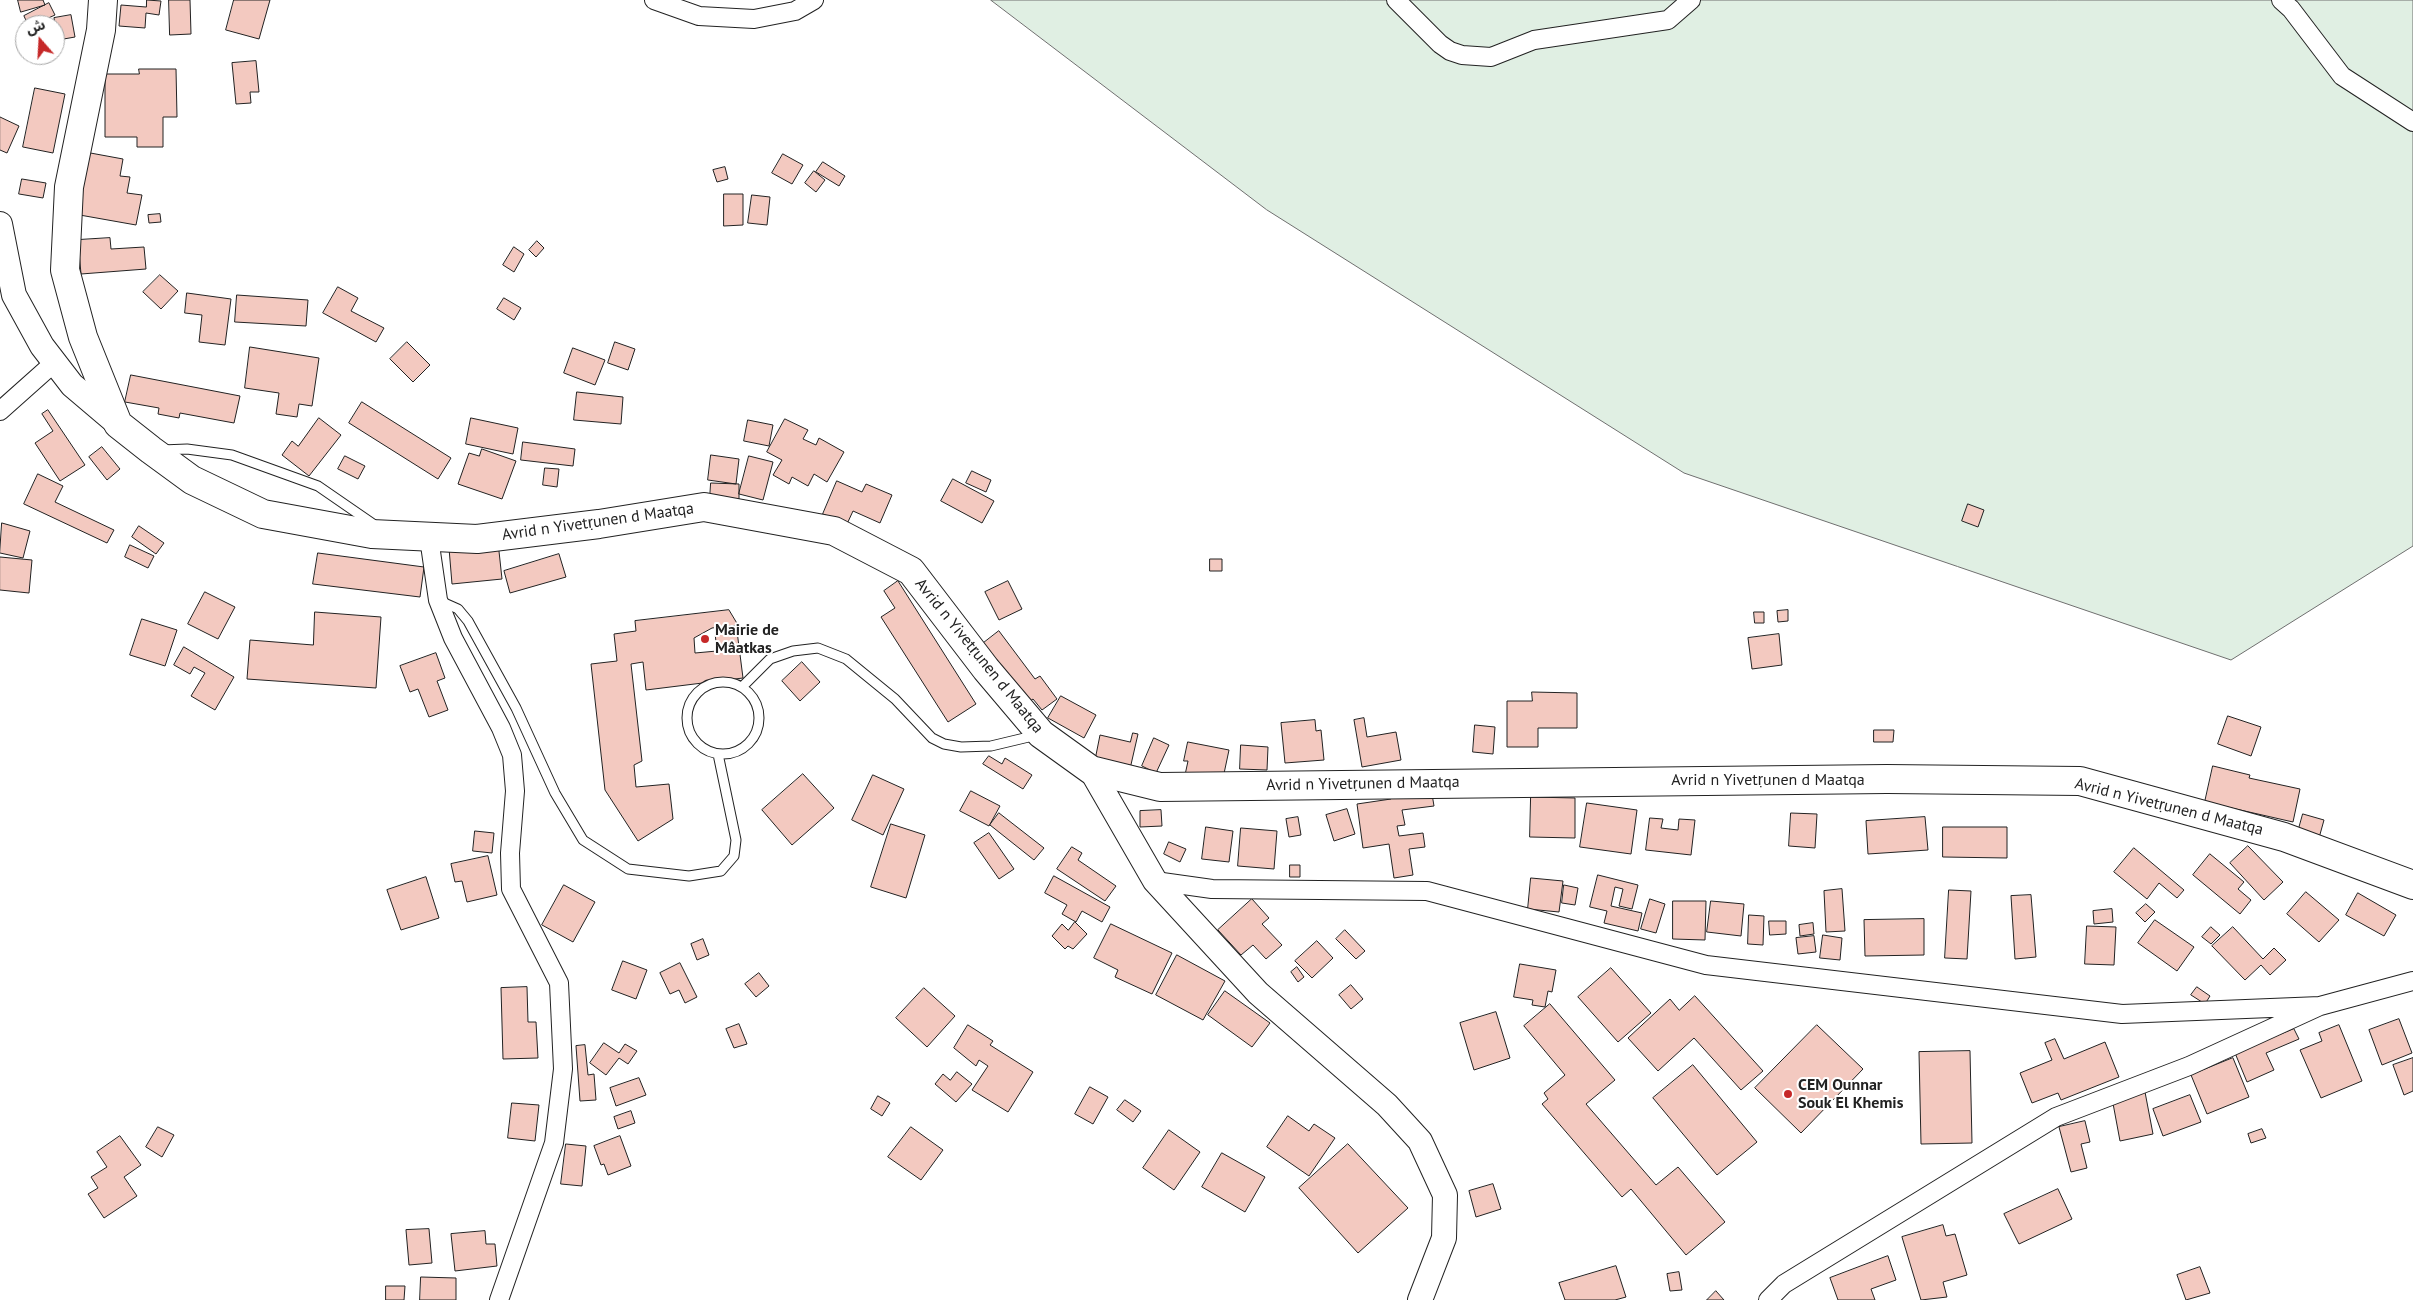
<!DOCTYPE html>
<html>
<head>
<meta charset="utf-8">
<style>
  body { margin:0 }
  #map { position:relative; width:2413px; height:1300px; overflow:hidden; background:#fff; font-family:"PT Sans","Noto Sans Arabic",sans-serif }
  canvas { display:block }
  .north { position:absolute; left:15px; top:15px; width:50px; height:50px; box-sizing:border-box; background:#fff; border:1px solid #a7a7a7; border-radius:50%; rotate:341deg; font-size:14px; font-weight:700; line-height:20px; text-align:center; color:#222 }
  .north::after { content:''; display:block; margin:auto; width:18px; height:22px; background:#c62828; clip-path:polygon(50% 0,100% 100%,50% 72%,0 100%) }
</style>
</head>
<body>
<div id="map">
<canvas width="2413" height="1300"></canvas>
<div class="north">ش</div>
</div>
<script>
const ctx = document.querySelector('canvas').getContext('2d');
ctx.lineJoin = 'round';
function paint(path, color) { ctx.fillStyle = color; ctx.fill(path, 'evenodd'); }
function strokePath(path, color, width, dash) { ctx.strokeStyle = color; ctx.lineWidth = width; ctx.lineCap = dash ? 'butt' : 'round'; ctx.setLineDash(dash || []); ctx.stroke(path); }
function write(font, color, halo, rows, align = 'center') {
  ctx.font = font + ' "PT Sans",sans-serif'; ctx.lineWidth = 4; ctx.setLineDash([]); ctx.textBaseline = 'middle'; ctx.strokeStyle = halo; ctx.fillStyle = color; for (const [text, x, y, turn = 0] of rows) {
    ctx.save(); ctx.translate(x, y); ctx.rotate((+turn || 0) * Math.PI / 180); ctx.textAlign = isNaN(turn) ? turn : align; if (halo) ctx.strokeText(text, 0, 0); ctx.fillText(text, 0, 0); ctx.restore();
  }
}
const green = new Path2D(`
  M991 0H2413V546L2231 660 1684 473 1267 210Z`);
paint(green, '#e0efe3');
strokePath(green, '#6f6f6f', 1);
const building = new Path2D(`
  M18 0H43L45 5 21 12Z
  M147 0 161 1 159 15 146 13 145 28 119 26 121 5 146 7Z
  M169 0H190L191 34 170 35Z
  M234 0H270L259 39 226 30Z
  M49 3 55 15 44 20 46 25H28L24 16Z
  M71 15 75 37 58 40 54 18Z
  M256 61 259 92H250L251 103 236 104 232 63Z
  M139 69H176L177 117H163V147H137V137H105V74H139Z
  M35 88 65 94 53 153 23 147Z
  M0 117 19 126 7 153 0 150Z
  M85 152 123 159 120 176 130 177 127 193 142 195 136 225 74 214Z
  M783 154 803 165 792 184 772 173Z
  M823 162 845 176 839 186 816 172Z
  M725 167 728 179 717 182 713 170Z
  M814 171 825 180 816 192 805 183Z
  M22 179 46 183 43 198 19 194Z
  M724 194H743V225L724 226Z
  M752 195 770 197 767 225 748 223Z
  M160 214 161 222 149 223 148 215Z
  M110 238 111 249 144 247 146 269 81 274 78 240Z
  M537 241 544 248 536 257 529 250Z
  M514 247 524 254 514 272 503 265Z
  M160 275 178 291 161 309 143 292Z
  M338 287 358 298 351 311 384 328 376 342 323 313Z
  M187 293 231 299 225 345 199 342 202 315 185 313Z
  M237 295 308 300 306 326 235 322Z
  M504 298 521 308 514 320 497 309Z
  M407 342 430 365 413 382 390 359Z
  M615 342 635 349 628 370 608 363Z
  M250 347 319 358 312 406 299 404 297 417 276 414 279 393 245 388Z
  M573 348 605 360 595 385 564 373Z
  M131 375 240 396 234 423 180 413 179 418 158 414 159 408 125 402Z
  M577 392 623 397 621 424 574 420Z
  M362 402 451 458 438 479 349 423Z
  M48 410 85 465 60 481 35 443 53 431 42 414Z
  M319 418 341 435 309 476 282 455 292 441 298 446Z
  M471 418 518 428 513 454 466 444Z
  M785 419 808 430 803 439 816 445 819 438 844 452 827 482 814 474 808 486 792 477 789 484 773 475 782 460 767 452Z
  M748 420 773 425 769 446 744 441Z
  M523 442 575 449 573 466 521 460Z
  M102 447 120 469 107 480 89 457Z
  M482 449 516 461 502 499 458 484 469 453 479 456Z
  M711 455 739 459 736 484 708 480Z
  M345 456 365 466 358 479 338 469Z
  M749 456 773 462 763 500 739 494Z
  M545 468 559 469 557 487 543 485Z
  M972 471 991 480 986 492 966 483Z
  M38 474 63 486 55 502 114 530 107 543 24 504Z
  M953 479 994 501 982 523 941 501Z
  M837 481 862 492 866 484 892 495 880 523 853 511 847 524 823 514Z
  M711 483 739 484V499H710Z
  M1968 504 1984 510 1978 527 1962 521Z
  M2 523 30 531 23 558 0 553Z
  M139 526 164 543 156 554 132 537Z
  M498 542 502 579 452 584 449 548Z
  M130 545 154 556 148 568 125 557Z
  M318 553 424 567 420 597 313 584Z
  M559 554 566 577 510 593 504 571Z
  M0 557 32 560 29 593 0 590Z
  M1210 559H1222V571H1210Z
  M898 581 976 704 948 722 881 617 895 608 884 591Z
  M1008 581 1022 609 999 620 985 592Z
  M205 592 235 607 218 639 188 624Z
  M729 610 738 625 712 628 694 638 695 653 717 651 715 633 737 631 743 678 646 690 643 662 631 664 642 761 634 765 636 787 669 784 673 819 638 841 605 790 591 664 617 661 614 634 636 631 635 621Z
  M1788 610V621L1778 622 1777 611Z
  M315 612 381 617 376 688 247 679 250 640 313 645Z
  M1754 612H1764V623H1755Z
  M142 619 177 630 165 666 130 655Z
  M999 631 1035 679 1040 676 1057 699 1042 710 1033 699 1026 704 981 645Z
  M1779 634 1782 665 1752 669 1748 638Z
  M184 647 234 677 215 710 191 696 205 673 194 667 190 674 174 665Z
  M436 653 445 678 437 681 448 710 429 717 418 689 410 692 400 666Z
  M802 662 820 682 800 701 782 681Z
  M1532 692 1577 693V728H1538V747H1507V701H1532Z
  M1061 696 1096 715 1084 738 1048 718Z
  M2228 716 2261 727 2251 756 2218 744Z
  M1364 718 1367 737 1396 732 1401 760 1362 767 1354 720Z
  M1315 720 1316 731 1321 730 1324 760 1285 763 1281 723Z
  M1475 725 1495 727 1493 754 1473 752Z
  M1874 730H1894L1893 742H1874Z
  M1133 733 1138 734 1130 769 1095 760 1100 735 1130 742Z
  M1154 738 1169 745 1156 773 1142 766Z
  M1188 742 1229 750 1222 783 1185 775 1188 761H1184Z
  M1241 745 1268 747 1267 770 1240 769Z
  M989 756 1002 764 1005 758 1032 775 1023 789 983 764Z
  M2213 766 2250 775 2249 778 2300 789 2293 822 2205 802Z
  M803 774 834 808 792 845 762 810Z
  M873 775 904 789 883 835 852 820Z
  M1431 788 1434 806 1402 810 1405 825 1397 826 1399 836 1423 833 1425 847 1409 849 1413 875 1394 878 1389 844 1363 848 1357 804 1391 799V794Z
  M971 791 1000 806 989 826 960 811Z
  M1531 797 1575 798V838L1530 837Z
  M1587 803 1637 810 1631 854 1580 847Z
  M1347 809 1355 834 1334 841 1326 815Z
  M1161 810 1162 826 1140 827V811Z
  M999 813 1044 848 1034 860 990 825Z
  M1791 813 1817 814 1815 848 1789 846Z
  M2303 814 2324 820 2319 838 2298 832Z
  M1298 817 1301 835 1289 837 1286 819Z
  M1925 817 1928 850 1868 854 1866 821Z
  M1650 818 1663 819 1661 828 1678 830 1679 819 1695 820 1691 855 1646 850Z
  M891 824 925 835 906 898 871 887Z
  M1206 827 1233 831 1229 862 1202 859Z
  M1943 827H2007V858L1943 857Z
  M1241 828 1277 831 1274 869 1238 866Z
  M475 831 494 833 492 853 473 851Z
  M989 833 1014 869 999 879 974 843Z
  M1169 842 1186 849 1180 862 1164 854Z
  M2248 846 2283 882 2264 900 2230 863Z
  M1072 847 1082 853 1078 860 1116 886 1105 901 1057 869Z
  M2134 848 2184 890 2177 898 2159 883 2147 899 2114 872Z
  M2210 854 2244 882 2238 889 2251 900 2240 914 2193 875Z
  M488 856 497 895 467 902 462 881 455 882 451 864Z
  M1290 865H1300V877H1290Z
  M1598 875 1638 885 1632 909 1619 906 1623 889 1615 887 1611 906 1642 913 1638 931 1604 923 1607 911 1590 907Z
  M1054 876 1110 907 1102 922 1082 911 1076 922 1062 914 1067 905 1045 893Z
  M426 877 439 918 401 930 387 890Z
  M1531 878 1563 881 1559 912 1528 909Z
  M564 885 595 902 573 942 542 925Z
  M1564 885 1578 888 1575 905 1562 903Z
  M1842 889 1845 931 1826 932 1824 891Z
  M1949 890 1971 891 1967 959 1945 958Z
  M2306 892 2339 920 2319 942 2287 914Z
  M2358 893 2396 915 2384 936 2346 915Z
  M2031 895 2036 957 2015 959 2011 896Z
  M1252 899 1269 918 1262 924 1282 945 1266 959 1253 945 1241 955 1218 930Z
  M1650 899 1665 904 1656 933 1641 929Z
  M1673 901H1706L1705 940 1673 939Z
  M1711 901 1744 904 1741 936 1707 932Z
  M2146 904 2155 912 2145 922 2136 913Z
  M2112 909 2113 922 2094 924 2093 911Z
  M1749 915 1764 916 1763 945 1748 944Z
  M1924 919V955L1865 956 1864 920Z
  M2155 920 2194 947 2177 971 2138 943Z
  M1769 921H1786V934L1770 935Z
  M1075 922 1087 934 1073 949 1068 946 1065 949 1052 936 1062 924 1068 930Z
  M1813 923 1814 934 1800 936 1799 925Z
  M1111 924 1172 953 1152 994 1115 977 1118 970 1094 958Z
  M2087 926 2116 927 2114 965 2085 964Z
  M2211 927 2220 935 2211 944 2202 937Z
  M2233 927 2263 959 2274 948 2286 960 2270 975 2261 965 2245 980 2212 946Z
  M1345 930 1365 951 1356 959 1336 939Z
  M1823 935 1842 938 1840 960 1820 958Z
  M1814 936 1816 952 1798 954 1796 938Z
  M703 939 709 955 697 960 691 944Z
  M1317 941 1333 958 1312 978 1295 961Z
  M1177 955 1225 981 1203 1020 1156 995Z
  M623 961 647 970 636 999 612 990Z
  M680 963 697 997 685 1003 679 990 670 994 660 973Z
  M1520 964 1556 970 1552 992 1548 991 1545 1007 1532 1005 1533 1000 1514 997Z
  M1297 967 1304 977 1298 982 1291 972Z
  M1611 968 1651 1013 1618 1042 1578 997Z
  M759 973 769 986 756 997 745 984Z
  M1351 985 1363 999 1351 1009 1339 995Z
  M527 987 528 1022H536L538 1058 503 1059 501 988Z
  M2197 987 2210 996 2205 1004 2191 995Z
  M924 988 955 1016 927 1047 896 1018Z
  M1225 991 1270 1023 1252 1047 1208 1015Z
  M1695 996 1763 1071 1741 1090 1694 1038 1658 1071 1628 1038 1670 999 1679 1010Z
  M1550 1004 1615 1080 1586 1104 1656 1185 1678 1167 1725 1222 1686 1255 1631 1189 1622 1197 1542 1104 1548 1099 1544 1093 1565 1075 1524 1026Z
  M1496 1012 1510 1058 1474 1070 1460 1023Z
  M2399 1019 2412 1053 2382 1065 2369 1030Z
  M739 1024 747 1044 734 1048 726 1029Z
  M968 1025 993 1041 990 1045 1033 1072 1008 1112 972 1090 988 1066 979 1060 976 1066 954 1048Z
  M1817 1025 1863 1069 1801 1133 1755 1088Z
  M2339 1025 2362 1081 2321 1098 2300 1050 2322 1041 2319 1033Z
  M2294 1029 2299 1039 2266 1053 2274 1070 2247 1082 2235 1053Z
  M2055 1039 2064 1059 2105 1042 2119 1077 2061 1100 2058 1093 2032 1103 2020 1073 2052 1060 2045 1043Z
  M604 1043 619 1053 625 1044 637 1051 628 1064 619 1058 606 1075 590 1063Z
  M585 1045 588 1075 594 1074 596 1100 580 1101 576 1046Z
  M1970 1051 1972 1143 1921 1144 1919 1052Z
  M2233 1058 2249 1097 2207 1114 2191 1075Z
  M2413 1058V1091L2404 1095 2393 1065Z
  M1693 1065 1757 1142 1717 1175 1653 1098Z
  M957 1072 972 1084 956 1102 935 1084 943 1074 950 1080Z
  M639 1078 646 1095 616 1106 610 1088Z
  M1090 1087 1108 1097 1093 1124 1075 1114Z
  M2145 1092 2153 1134 2120 1141 2112 1098Z
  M2190 1095 2201 1122 2163 1136 2153 1109Z
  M878 1096 890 1103 882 1116 871 1109Z
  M1125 1100 1141 1111 1133 1122 1117 1110Z
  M512 1103 539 1105 535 1141 508 1138Z
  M631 1111 635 1123 618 1129 614 1117Z
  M1288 1116 1309 1131 1314 1124 1335 1138 1309 1176 1267 1147Z
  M2085 1121 2090 1142 2081 1144 2087 1168 2071 1172 2059 1127Z
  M158 1127 174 1135 162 1157 146 1147Z
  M911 1127 943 1150 921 1180 888 1157Z
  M2262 1129 2266 1138 2251 1143 2248 1134Z
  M1169 1130 1200 1152 1174 1190 1143 1168Z
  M120 1136 141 1165 124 1177 137 1196 104 1218 88 1194 98 1188 91 1177 107 1167 97 1152Z
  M620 1136 631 1166 608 1175 604 1164 601 1165 594 1146Z
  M566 1144 586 1146 582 1186 561 1184Z
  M1348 1144 1408 1208 1358 1253 1299 1188Z
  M1222 1153 1265 1177 1245 1212 1202 1187Z
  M1493 1184 1501 1209 1476 1217 1469 1191Z
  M2058 1189 2072 1219 2019 1244 2004 1214Z
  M1943 1225 1946 1236 1955 1234 1967 1275 1943 1282 1947 1297 1921 1300 1902 1237Z
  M429 1229 432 1263 409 1265 406 1230Z
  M485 1231 486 1244H495L497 1266 455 1271 451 1234Z
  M1888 1256 1896 1280 1871 1289 1875 1300H1838L1830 1278Z
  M1616 1266 1626 1297 1615 1300H1565L1559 1283Z
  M2200 1267 2210 1293 2186 1300 2177 1275Z
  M1679 1272 1682 1290 1670 1291 1667 1274Z
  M421 1277 456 1278V1300H420Z
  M386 1286H405L404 1300H386Z
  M1716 1291 1724 1300H1707Z`);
paint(building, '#f3c9c0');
strokePath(building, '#222', 1);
const lane = new Path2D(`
  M162 450 187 449 232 455 318 486 376 526
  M440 601 458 609 468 621 516 708 555 793 583 840 628 869 689 876 721 871 734 856 736 840 718 754
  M687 718a36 36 0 1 1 72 0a36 36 0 1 1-72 0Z
  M742 687 770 659 793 651 818 648 846 659 895 699 932 738 944 744 961 747 991 746 1037 735`);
const street = new Path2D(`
  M654 0 699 16 754 19 795 11 814 0
  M1396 0 1440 44 1450 51 1462 55 1491 57 1534 40 1668 20 1691 0
  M2281 0 2291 9 2342 76 2413 122
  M0 411 55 362
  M429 538 438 600 453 638 501 728 512 755 515 791 510 853 511 889 559 983 563 1069 554 1143 499 1300
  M1155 881 1212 889 1427 891 1706 965 2122 1014 2320 1006
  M1768 1300 1784 1284 2056 1117 2189 1066 2320 1006 2413 981`);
const secondary = new Path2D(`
  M0 224 14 295 42 346 72 385 118 424
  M1091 770 1155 881 1258 993 1387 1105 1420 1141 1445 1195 1444 1238 1420 1300`);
const primary = new Path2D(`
  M103 0 101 30 69 187 65 270 83 337 118 424 151 450 192 480 263 514 372 534 477 539 599 524 704 507 834 531 911 571 986 669 1041 734 1091 770 1160 787 1887 779 2080 781 2284 837 2413 885`);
strokePath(lane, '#222', 11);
strokePath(street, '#222', 20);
strokePath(secondary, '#222', 26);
strokePath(primary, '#222', 30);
strokePath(lane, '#fff', 9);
strokePath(street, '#fff', 18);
strokePath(secondary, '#fff', 24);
strokePath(primary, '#fff', 28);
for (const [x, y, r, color] of [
  [705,639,5,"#c62828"],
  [1788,1094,5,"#c62828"]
]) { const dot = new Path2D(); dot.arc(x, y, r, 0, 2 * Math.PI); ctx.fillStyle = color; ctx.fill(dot); strokePath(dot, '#fff', 2); }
write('16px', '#222', '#fff', [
  ["Avrid n Yivetṛunen d Maatqa",598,522,-8],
  ["Avrid n Yivetṛunen d Maatqa",979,656,51],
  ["Avrid n Yivetṛunen d Maatqa",1768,780],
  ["Avrid n Yivetṛunen d Maatqa",1363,784,-1],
  ["Avrid n Yivetṛunen d Maatqa",2169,807,14]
]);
write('bold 16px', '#222', '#fff', [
  ["Mairie de",715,630],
  ["Mâatkas",715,648],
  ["CEM Ounnar",1798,1085],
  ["Souk El Khemis",1798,1103]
], 'left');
</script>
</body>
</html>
